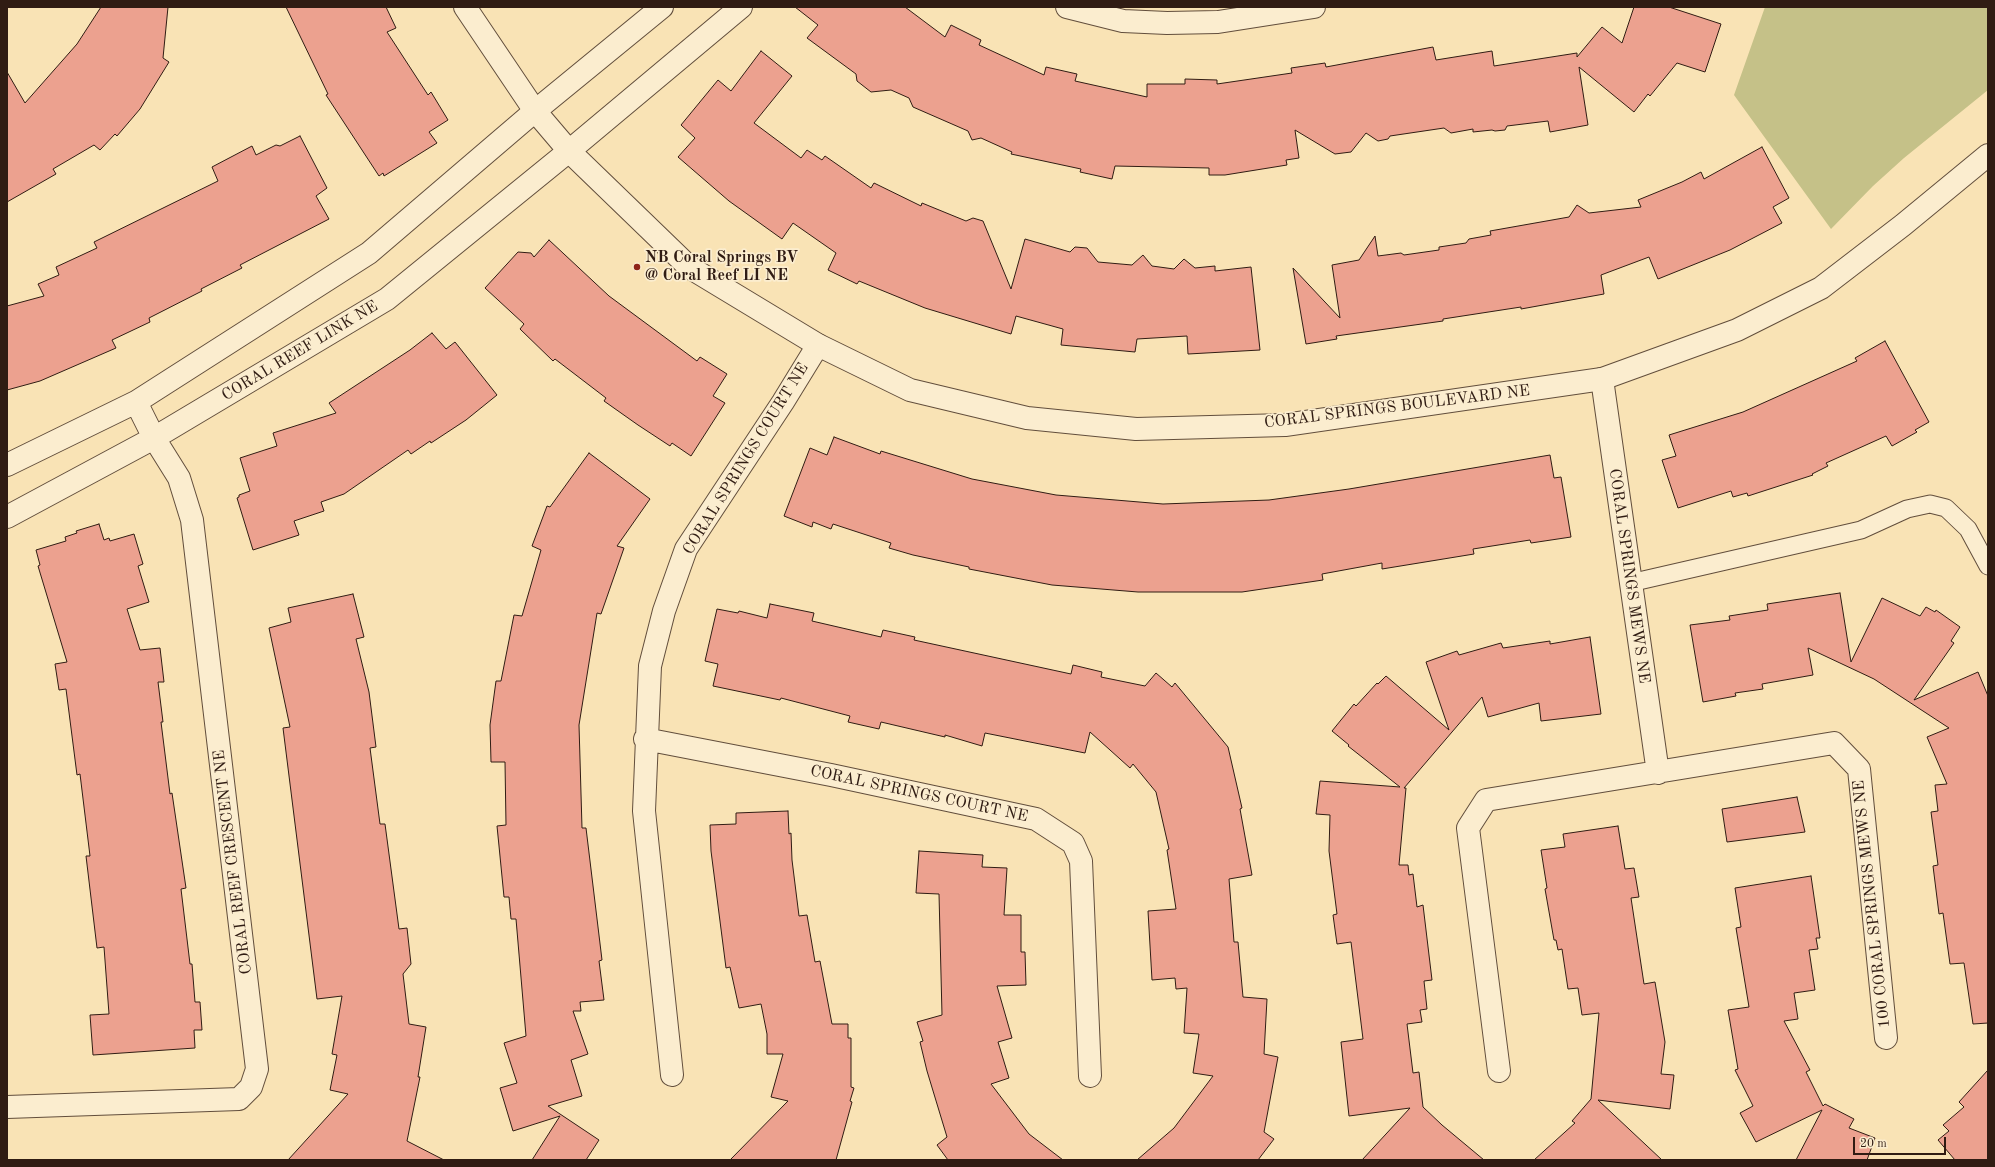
<!DOCTYPE html>
<style>
body{margin:0}
#map{position:relative;width:1995px;height:1167px;overflow:hidden;background:#f9e3b5;font-family:"Old Standard TT",serif}
canvas{display:block}
.frame{position:absolute;inset:0;border:8px solid #301c13;pointer-events:none}
.scale{position:absolute;left:1853px;top:1137px;width:93px;height:18px;box-sizing:border-box;border:2px solid #301c13;border-top:0;padding-left:5px;font-size:12px;line-height:14px;white-space:nowrap;color:#301c13;-webkit-text-stroke:3px #fbedcf;paint-order:stroke}
</style>
<div id="map">
<canvas width="1995" height="1167"></canvas>
<div class="frame"></div>
<div class="scale">20 m</div>
</div>
<script>
const context = document.querySelector('canvas').getContext('2d');
context.lineJoin = 'round';
function fillPath(path, color) { context.fillStyle = color; context.fill(path, 'evenodd'); }
const poly = rows => new Path2D(rows.map(r => 'M' + r).join(''));
function strokePath(path, color, width, dash) { context.strokeStyle = color; context.lineWidth = width; context.lineCap = dash ? 'butt' : 'round'; context.setLineDash(dash || []); context.stroke(path); }
function write(font, color, halo, rows, align = 'center') {
  context.font = font + ' "Old Standard TT",serif'; context.lineWidth = 3.5; context.setLineDash([]); context.textBaseline = 'middle'; context.strokeStyle = halo; context.fillStyle = color; for (const [text, x, y, turn = 0] of rows) {
    context.save(); context.translate(x, y); context.rotate((+turn || 0) * Math.PI / 180); context.textAlign = isNaN(turn) ? turn : align; if (halo) context.strokeText(text, 0, 0); context.fillText(text, 0, 0); context.restore();
  }
}
const green = poly([
 [1765,7,1988,7,1988,90,1904,158,1873,186,1831,229,1734,95]
]);
const building = poly([
 [101,7,168,7,163,58,169,62,140,109,117,136,115,134,100,150,94,145,53,169,56,174,7,202,7,72,25,103,77,44,101,7],
 [286,7,386,7,396,28,387,32,428,95,431,92,448,120,429,132,437,143,384,176,383,173,379,176,326,95,328,94,286,7],
 [795,7,905,7,945,37,951,25,981,40,979,45,1044,75,1046,67,1077,74,1075,81,1147,97,1147,84,1185,84,1185,79,1217,80,1217,84,1292,73,1291,68,1325,63,1326,67,1433,47,1436,60,1492,51,1494,66,1577,53,1577,57,1602,27,1622,43,1634,7,1669,7,1721,24,1705,72,1677,63,1650,96,1648,94,1634,112,1579,67,1588,125,1550,132,1548,121,1507,126,1505,130,1495,131,1492,130,1473,132,1473,129,1451,133,1444,128,1390,136,1388,139,1378,141,1366,133,1351,152,1335,154,1295,130,1299,158,1286,160,1287,165,1225,175,1209,175,1209,168,1115,166,1112,179,1080,172,1081,169,1011,154,1012,152,981,138,972,140,968,131,913,107,909,98,891,90,871,92,857,81,856,74,807,38,818,25,795,7],
 [761,51,792,76,754,123,801,158,807,150,822,160,825,156,871,188,874,183,921,206,922,203,966,221,973,218,983,221,1011,289,1025,239,1070,252,1075,247,1087,248,1098,262,1132,265,1143,255,1152,266,1174,269,1184,259,1195,268,1215,266,1215,271,1251,267,1260,350,1188,354,1187,336,1137,339,1135,352,1061,345,1063,329,1016,316,1011,334,925,308,859,281,857,284,828,270,836,253,793,223,782,239,729,201,678,157,695,138,681,125,718,80,731,91,761,51],
 [300,136,327,188,316,196,329,219,240,265,242,268,201,289,202,291,149,318,150,322,112,340,116,348,40,381,7,390,7,306,44,296,38,284,59,275,56,267,97,248,94,242,218,181,212,167,252,146,256,155,276,145,280,146,300,136],
 [1762,147,1789,198,1773,207,1782,223,1730,250,1658,279,1649,257,1601,275,1604,294,1521,309,1521,307,1443,319,1443,321,1336,336,1337,339,1306,344,1293,268,1340,318,1332,265,1359,260,1375,236,1378,256,1401,253,1404,255,1439,250,1439,247,1466,243,1469,239,1491,235,1490,231,1569,217,1577,205,1589,213,1641,207,1638,200,1682,182,1701,172,1704,179,1762,147],
 [549,240,609,296,697,361,700,357,727,374,713,396,725,403,691,456,672,443,670,446,638,425,604,401,606,398,555,359,553,361,520,329,524,324,485,288,518,252,531,253,534,257,549,240],
 [432,333,446,349,455,342,497,395,466,420,431,443,430,441,411,454,408,450,344,494,321,502,324,511,294,521,299,535,253,550,237,498,239,497,239,495,250,491,240,458,277,446,273,433,336,413,329,403,410,350,432,333],
 [1885,341,1929,422,1915,430,1917,432,1892,446,1886,436,1826,463,1828,466,1812,474,1813,475,1748,496,1747,493,1733,497,1731,491,1678,508,1662,460,1676,456,1669,435,1743,412,1857,361,1855,358,1885,341],
 [834,437,880,454,881,451,972,479,1056,495,1163,504,1269,500,1349,489,1550,455,1554,478,1561,477,1571,537,1531,543,1530,540,1473,549,1474,554,1382,569,1382,563,1322,574,1323,580,1242,592,1138,592,1052,585,969,569,969,567,913,555,889,548,891,543,833,524,831,529,813,522,812,527,784,516,810,448,827,455,834,437],
 [589,453,650,499,617,546,624,548,601,614,597,613,579,725,582,828,586,828,602,960,599,961,604,1000,580,1002,581,1011,573,1011,588,1054,571,1060,582,1096,548,1106,599,1140,586,1160,532,1160,560,1116,513,1131,500,1088,517,1083,504,1043,526,1036,516,919,511,919,509,897,504,897,499,846,497,826,506,825,505,762,491,762,490,725,496,681,501,681,514,615,522,616,541,550,532,546,547,506,550,507,589,453],
 [99,524,104,540,109,538,110,541,134,534,143,564,138,566,149,602,127,609,140,650,160,648,164,682,158,682,163,722,161,722,170,794,172,793,186,888,181,889,190,964,192,964,195,1002,200,1002,202,1030,194,1030,195,1048,93,1055,90,1015,109,1014,104,947,97,948,86,856,90,856,80,774,77,775,66,689,59,690,55,664,67,662,38,566,40,565,36,550,66,541,65,537,77,533,76,531,99,524],
 [1840,593,1851,662,1882,598,1920,616,1926,607,1935,612,1936,610,1960,627,1951,641,1954,643,1914,700,1978,672,1988,696,1988,1023,1973,1024,1964,963,1950,964,1943,913,1939,914,1933,866,1938,865,1931,812,1938,811,1935,785,1947,784,1927,737,1949,728,1874,679,1808,648,1813,675,1762,684,1763,689,1735,693,1736,696,1703,702,1690,625,1730,620,1729,616,1768,610,1767,604,1840,593],
 [353,594,364,637,356,639,369,692,376,747,370,748,380,824,385,824,399,929,407,928,411,964,403,974,409,1024,426,1027,418,1077,420,1077,407,1141,444,1160,288,1160,348,1094,330,1090,337,1055,332,1054,342,996,317,999,283,728,290,727,269,628,291,622,288,608,353,594],
 [770,604,814,613,812,621,881,637,883,630,915,637,914,640,1071,674,1073,665,1102,672,1101,677,1145,686,1156,673,1172,687,1175,683,1228,747,1242,808,1240,809,1252,875,1229,879,1234,942,1238,942,1243,997,1267,999,1264,1054,1278,1057,1264,1132,1274,1139,1258,1160,1137,1160,1174,1128,1213,1076,1193,1073,1199,1034,1184,1033,1187,988,1176,989,1175,978,1152,980,1148,911,1176,909,1167,850,1169,849,1156,792,1133,764,1130,768,1090,732,1085,753,985,733,982,746,945,735,945,737,881,722,879,729,848,722,850,716,781,698,780,700,713,686,718,664,705,661,717,609,738,613,739,611,767,618,770,604],
 [1590,637,1601,714,1541,721,1539,703,1488,717,1482,697,1404,788,1406,788,1399,865,1408,865,1409,875,1413,874,1417,907,1423,905,1432,980,1424,981,1427,1009,1420,1010,1422,1022,1407,1024,1413,1073,1419,1072,1423,1107,1442,1125,1484,1160,1362,1160,1410,1108,1349,1116,1341,1042,1363,1039,1351,942,1337,944,1333,915,1337,914,1329,851,1330,815,1316,814,1320,781,1400,787,1348,746,1349,745,1332,731,1354,704,1356,706,1377,683,1378,684,1386,676,1449,730,1426,662,1457,651,1459,655,1501,643,1503,648,1550,641,1550,644,1590,637],
 [1797,797,1805,832,1727,842,1722,809,1797,797],
 [788,811,789,834,791,833,792,860,799,916,807,915,815,962,820,961,832,1024,848,1024,848,1038,851,1038,851,1087,854,1088,850,1101,852,1102,836,1160,730,1160,788,1101,771,1097,783,1054,767,1054,767,1034,761,1004,739,1008,730,967,726,968,711,851,710,825,736,824,736,813,788,811],
 [1618,826,1625,869,1634,868,1639,897,1631,898,1644,984,1655,982,1665,1042,1661,1074,1674,1075,1670,1109,1598,1100,1662,1160,1534,1160,1575,1123,1572,1121,1591,1099,1599,1013,1582,1015,1578,988,1568,989,1562,949,1558,950,1556,940,1554,940,1545,889,1547,888,1541,850,1565,847,1563,834,1618,826],
 [919,851,983,855,982,867,1007,868,1004,915,1021,915,1021,952,1025,952,1026,985,997,986,1012,1038,998,1042,1009,1078,991,1084,1029,1134,1063,1160,948,1160,937,1145,947,1137,927,1071,920,1042,923,1041,917,1022,942,1015,939,894,916,893,919,851],
 [1811,876,1820,938,1816,938,1818,949,1809,950,1815,990,1794,993,1798,1019,1784,1021,1810,1070,1806,1072,1823,1106,1825,1104,1854,1119,1849,1128,1875,1138,1867,1160,1796,1160,1822,1110,1756,1142,1740,1113,1753,1106,1735,1070,1738,1069,1728,1010,1749,1007,1736,928,1741,927,1735,888,1811,876],
 [1988,1070,1988,1160,1955,1160,1938,1140,1949,1131,1943,1125,1964,1107,1959,1102,1988,1070]
]);
const service = poly([
 [1630,583,1861,530,1907,509,1930,504,1946,508,1968,529,1988,566]
]);
const minor = poly([
 [1067,7,1123,21,1167,23,1218,22,1314,7],
 [1602,379,1658,773],
 [7,465,136,402,369,253,535,111,662,7],
 [7,517,154,438,387,299,569,151,741,7],
 [645,739,831,775,1036,819,1073,843,1081,861,1090,1076],
 [1499,1071,1468,828,1486,800,1834,743,1859,769,1886,1038],
 [672,1075,644,811,650,666,664,611,686,549,783,402,818,345],
 [7,1107,239,1099,251,1087,257,1069,192,520,179,478,154,438,136,402]
]);
const tertiary = poly([
 [465,7,535,111,569,151,689,267,818,345,910,390,1027,418,1136,429,1285,425,1602,379,1737,330,1821,288,1903,225,1988,155]
]);
const markers = [
 [637,267,4,"#8f2418"]
];
const poiNames = [
 ["NB Coral Springs BV",645,258],
 ["@ Coral Reef LI NE",645,276]
];
const streetNames = [
 ["CORAL REEF LINK NE",300,351,-31],
 ["CORAL SPRINGS BOULEVARD NE",1397,407,-7],
 ["CORAL SPRINGS COURT NE",746,459,-58],
 ["CORAL SPRINGS MEWS NE",1629,576,82],
 ["CORAL SPRINGS COURT NE",919,794,12],
 ["CORAL REEF CRESCENT NE",233,862,-97],
 ["100 CORAL SPRINGS MEWS NE",1872,904,-96]
];
fillPath(green, '#c5c188');
fillPath(building, '#eca18f');
strokePath(building, '#301c13', 1);
strokePath(service, '#624e3c', 19);
strokePath(minor, '#624e3c', 24);
strokePath(tertiary, '#624e3c', 24);
strokePath(service, '#fbedcf', 17);
strokePath(minor, '#fbedcf', 22);
strokePath(tertiary, '#fbedcf', 22);
for (const [x, y, r, color] of markers) { const dot = new Path2D(); dot.arc(x, y, r, 0, 2 * Math.PI); context.fillStyle = color; context.fill(dot); strokePath(dot, '#fbedcf', 1.5); }
write('bold 16px', '#301c13', '#fbedcf', poiNames, 'left');
write('16px', '#301c13', '#fbedcf', streetNames);
</script>
